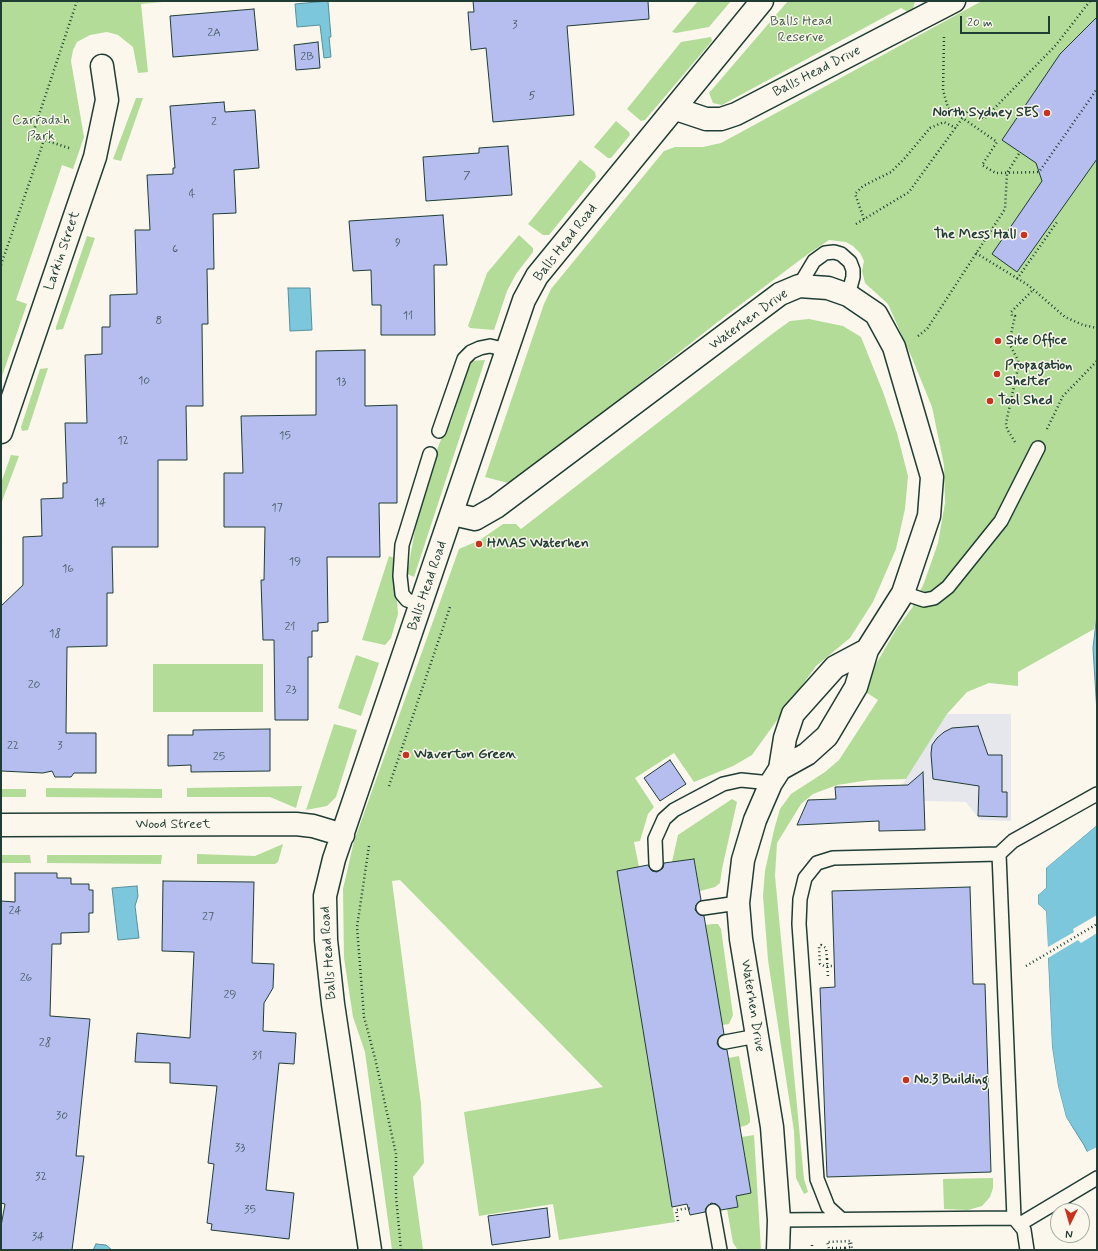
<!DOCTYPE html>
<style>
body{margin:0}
#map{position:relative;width:1098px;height:1251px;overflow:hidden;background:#fbf7ec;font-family:Mynerve,sans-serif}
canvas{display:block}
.frame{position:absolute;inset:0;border:2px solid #1f3d34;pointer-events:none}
.north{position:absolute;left:1050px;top:1203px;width:40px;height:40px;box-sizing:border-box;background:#fbf7ec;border:1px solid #a3ada2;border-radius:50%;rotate:185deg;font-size:11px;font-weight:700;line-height:16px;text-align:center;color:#1f3d34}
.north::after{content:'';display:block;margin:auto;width:14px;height:18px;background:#c8321e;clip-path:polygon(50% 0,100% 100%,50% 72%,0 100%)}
.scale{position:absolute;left:960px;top:16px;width:90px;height:18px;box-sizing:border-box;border:2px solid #1f3d34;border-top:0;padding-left:5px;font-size:12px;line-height:14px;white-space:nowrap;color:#1f3d34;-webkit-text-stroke:3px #fbf7ec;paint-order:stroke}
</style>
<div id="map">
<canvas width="1098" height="1251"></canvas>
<div class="frame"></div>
<div class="north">N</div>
<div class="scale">20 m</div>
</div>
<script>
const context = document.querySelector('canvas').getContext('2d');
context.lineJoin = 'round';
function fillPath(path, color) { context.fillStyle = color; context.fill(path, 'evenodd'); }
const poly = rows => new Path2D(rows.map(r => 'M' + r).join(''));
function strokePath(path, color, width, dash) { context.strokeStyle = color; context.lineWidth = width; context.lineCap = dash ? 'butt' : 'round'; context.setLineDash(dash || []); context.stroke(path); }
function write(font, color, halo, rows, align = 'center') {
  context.font = font + ' Mynerve,sans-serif'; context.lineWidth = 3; context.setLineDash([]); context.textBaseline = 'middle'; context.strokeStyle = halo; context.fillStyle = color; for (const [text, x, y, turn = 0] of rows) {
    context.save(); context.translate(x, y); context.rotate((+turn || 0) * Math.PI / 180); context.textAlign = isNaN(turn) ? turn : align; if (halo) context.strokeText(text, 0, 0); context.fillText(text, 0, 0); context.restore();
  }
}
const built = poly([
 [947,714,1011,714,1011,821,980,820,966,802,893,800]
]);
const green = poly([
 [1,1,173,1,141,4,148,72,138,73,133,47,118,35,107,32,90,35,77,42,73,50,71,61,84,137,73,169,62,165,53,192,16,300,27,304,1,379],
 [698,1,731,1,709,27,676,33,672,32],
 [788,1,915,1,913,9,908,12,901,8,722,105,713,103,709,93],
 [982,1,1097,1,1097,614,1094,629,1018,672,1018,686,989,683,967,692,947,714,906,779,870,780,837,785,813,794,801,804,777,843,775,876,804,1179,808,1192,804,1194,796,1178,794,1131,768,960,763,896,765,871,774,830,780,809,791,794,825,772,839,760,878,700,864,691,870,674,897,628,912,608,924,583,938,543,945,503,944,465,932,407,912,358,888,304,865,283,862,271,864,261,860,253,853,246,846,242,829,240,808,254,724,317,512,484,485,477,544,304,551,289,664,151,675,147,703,147,721,143],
 [711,37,712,41,645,120,641,121,627,109,681,42],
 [136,98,143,98,121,161,113,159],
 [616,121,629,132,630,135,611,158,608,158,594,147],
 [580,160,595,172,596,177,549,235,543,235,528,224],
 [519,235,533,248,533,252,516,274,507,291,494,330,470,328,468,326,487,273],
 [87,236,95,238,63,329,56,330,56,327],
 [809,319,843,326,861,337,883,392,897,433,908,476,905,509,896,549,873,602,850,638,816,666,752,755,733,766,694,782,674,753,635,778,654,807,648,814,640,841,634,842,639,867,617,871,675,1222,559,1240,553,1204,479,1216,464,1112,603,1087,400,880,392,881,421,1104,424,1163,413,1177,423,1250,392,1250,365,1052,353,1017,344,958,343,889,354,841,459,549,480,540,503,524,516,524,521,529,772,334,790,321],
 [485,360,414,577,407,574,423,486,442,437,451,422,470,361],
 [48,368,28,430,22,431,21,427,40,369],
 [11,455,19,456,1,504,1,483],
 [389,556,394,558,398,614,391,638,385,645,362,640],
 [356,655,379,663,361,716,338,708],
 [153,664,263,664,263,712,153,712],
 [334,724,357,730,336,797,327,806,306,810],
 [302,786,296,808,270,797,187,797,187,788],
 [46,788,162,789,162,798,46,797],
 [1,789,26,789,26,797,1,797],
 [732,799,737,802,722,869,720,883,715,887,700,891,694,859,672,862,678,835],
 [283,844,278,862,275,864,197,864,197,854,255,856],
 [1,855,30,855,31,863,1,863],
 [47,855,162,855,161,864,47,863],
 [713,924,718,924,721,929,733,1015,729,1024,722,1025,705,925],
 [739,1056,750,1117,750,1122,747,1125,740,1127,728,1058],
 [754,1135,761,1250,738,1250,733,1243,727,1209,738,1207,736,1196,750,1193,741,1137],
 [993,1178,993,1188,990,1197,982,1206,968,1210,944,1209,943,1179]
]);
const water = poly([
 [328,1,331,37,329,37,331,57,324,58,320,25,297,27,295,4,328,1],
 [288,288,310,288,312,330,290,331,288,288],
 [1097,614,1097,713,1093,648,1097,614],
 [1097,825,1097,1173,1084,1145,1066,1117,1058,1086,1052,1047,1046,911,1038,904,1038,895,1046,888,1046,868,1097,825],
 [137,886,138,896,135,906,139,938,118,940,112,888,137,886],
 [96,1244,106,1245,112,1250,93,1250,96,1244]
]);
const pier = poly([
 [1097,823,1097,825,1046,868,1046,888,1038,895,1038,904,1046,911,1048,947,1074,932,1073,929,1097,915,1097,933,1081,943,1078,940,1048,958,1052,1047,1058,1086,1066,1117,1087,1152,1097,1147,1097,1175,1082,1146,1064,1118,1056,1086,1050,1048,1044,912,1037,905,1036,895,1044,887,1045,867]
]);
const building = poly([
 [473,1,648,1,649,19,567,26,574,115,493,122,486,48,471,50,468,12,474,12,473,1],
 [254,9,258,50,173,57,170,16,254,9],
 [1097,17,1097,159,1017,272,992,254,1042,181,1036,163,1002,140,1060,54,1097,17],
 [318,42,320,68,296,70,294,45,318,42],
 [224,102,225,112,255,110,259,168,234,170,236,213,213,214,214,269,207,269,208,324,202,324,203,406,186,406,187,460,158,460,158,547,112,547,113,593,107,593,107,646,67,647,66,733,96,733,96,773,74,773,71,777,55,777,52,771,43,773,1,771,1,606,23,585,23,537,42,536,41,499,63,498,63,483,67,483,65,423,87,423,85,355,102,354,102,327,110,327,110,295,137,294,135,230,150,230,147,175,173,174,173,168,175,168,170,106,224,102],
 [508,146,512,195,426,201,423,157,479,153,479,148,508,146],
 [443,215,447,265,434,265,435,335,381,335,381,305,372,305,371,270,353,271,349,221,443,215],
 [365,350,365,406,397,405,397,503,379,503,380,557,327,557,328,622,318,623,318,631,312,631,312,657,308,657,308,720,275,720,274,640,263,640,261,580,264,580,265,527,224,527,224,473,243,473,241,416,316,415,316,351,365,350],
 [978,726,988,755,1002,755,1002,792,1007,792,1007,817,978,816,979,786,933,779,931,754,932,745,937,738,944,732,952,728,978,726],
 [270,729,270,771,191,772,191,765,168,766,168,735,193,735,193,730,270,729],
 [670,760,686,784,660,801,644,778,670,760],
 [923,772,925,830,879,831,879,821,797,825,808,800,836,799,835,787,908,785,923,772],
 [694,859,701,900,696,905,695,910,700,915,704,916,724,1034,720,1036,717,1043,719,1047,727,1050,751,1193,736,1196,738,1207,721,1210,716,1204,711,1203,706,1208,705,1212,690,1215,687,1204,672,1207,617,871,648,865,652,871,657,872,663,868,664,863,694,859],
 [15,873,57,873,57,878,71,878,71,884,89,884,89,890,93,890,93,913,89,913,89,932,61,933,61,944,52,944,50,1016,90,1019,76,1156,84,1156,72,1250,1,1250,1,1226,5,1204,1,1203,1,901,15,902,15,873],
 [163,881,254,882,252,963,274,964,273,988,264,1003,263,1031,296,1033,294,1064,279,1063,266,1190,294,1193,289,1239,211,1230,212,1224,207,1223,214,1164,208,1163,217,1086,170,1083,170,1063,135,1062,137,1033,190,1038,194,952,162,951,163,881],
 [970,887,973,984,985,984,991,1172,827,1177,820,988,835,987,832,891,970,887],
 [547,1208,550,1237,492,1245,488,1216,547,1208]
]);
const path = poly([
 [944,37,943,90,948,108,997,142,982,165,996,173,1039,172,1097,89],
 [69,148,32,136,77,1],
 [864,219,855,194,863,186,891,172,905,158,930,128,944,122,956,128],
 [856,224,909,192,969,109,984,119,1056,45,1090,1],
 [976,253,1028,285,1065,317,1083,325,1097,328],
 [1,265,44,140],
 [1017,279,1057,222],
 [918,336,927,329,1005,209,1007,173,1020,152],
 [1047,429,1063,396,1097,361],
 [1015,442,1007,429,1006,423,1018,368,1018,360,1009,343,1015,316,1012,316,1011,312,1033,290],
 [389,786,450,607],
 [369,846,357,927,364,1017,375,1058,396,1154,396,1196,401,1250],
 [827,959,828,978],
 [1026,966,1097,924],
 [678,1221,676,1210,691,1208],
 [845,1248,850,1247,849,1243],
 [812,1250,812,1243]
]);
const lane = poly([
 [799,286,814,261,825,253,834,252,841,254,850,262,853,270,853,277,848,295],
 [439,431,464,359,471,352,480,348,490,346,507,350],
 [903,593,924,600,934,598,948,587,1001,521,1038,448],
 [422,605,407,600,402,594,400,576,402,545,430,454],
 [999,854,1013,841,1097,794],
 [656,864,655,839,664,819,674,810,723,784,741,780,771,783],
 [703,908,738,903],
 [725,1042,757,1036],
 [713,1211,720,1250],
 [840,1218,828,1207,817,1179,799,924,800,899,805,878,817,863,833,858,999,854,1014,1218],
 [779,1220,1014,1218,1024,1230,1027,1250],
 [1020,1224,1097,1178]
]);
const street = poly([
 [676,109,706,119,721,119,736,114,954,1],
 [1,432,95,157,107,100,102,66],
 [453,514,475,519,496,507,780,294,799,286,828,288,848,295,876,314,894,347,932,477,929,516,903,593,867,650,856,687,827,736,807,754,780,769],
 [1,825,296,824,313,826,343,835],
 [370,1250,333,1004,326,940,325,896,334,859,524,300,537,276,762,1],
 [778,1250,779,1220,772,1127,741,939,738,903,743,860,755,820,771,783,780,769,785,738,793,714,835,667,867,650]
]);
const pathBridge = poly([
 [827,959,826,948,821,945,819,947,820,964,824,966,834,966],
 [845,1248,829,1248,827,1242,851,1241,852,1250]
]);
const markers = [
 [1047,113,4,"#c8321e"],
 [1024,235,4,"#c8321e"],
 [998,341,4,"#c8321e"],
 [997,374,4,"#c8321e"],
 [990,401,4,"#c8321e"],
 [479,544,4,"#c8321e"],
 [406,755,4,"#c8321e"],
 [906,1080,4,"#c8321e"]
];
const numberNames = [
 ["3",515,25],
 ["2A",214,33],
 ["2B",307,57],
 ["5",532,96],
 ["2",214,122],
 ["7",467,176],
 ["4",192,194],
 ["9",398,243],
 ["6",175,249],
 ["11",408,316],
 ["8",159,321],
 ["10",144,381],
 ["13",341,382],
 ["15",285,436],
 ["12",123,441],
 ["14",100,503],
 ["17",277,508],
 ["19",295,562],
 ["16",68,569],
 ["21",290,627],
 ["18",55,634],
 ["20",34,685],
 ["23",291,690],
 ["22",13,746],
 ["3",60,746],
 ["25",219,757],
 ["24",15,911],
 ["27",208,917],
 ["26",26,978],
 ["29",230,995],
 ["28",45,1043],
 ["31",257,1056],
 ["30",62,1116],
 ["33",240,1148],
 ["32",41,1177],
 ["35",250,1210],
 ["34",38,1237]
];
const parkNames = [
 ["Balls Head",801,22],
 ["Reserve",801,38],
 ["Carradah",41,121],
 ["Park",41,137]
];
const streetNames = [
 ["Balls Head Drive",817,72,-27],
 ["Balls Head Road",566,243,-52],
 ["Larkin Street",63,251,-71],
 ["Waterhen Drive",749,320,-36],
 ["Balls Head Road",428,586,-71],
 ["Wood Street",173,825],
 ["Balls Head Road",329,953,-94],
 ["Waterhen Drive",752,1006,81]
];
const poiNames = [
 ["North Sydney SES",1039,113,"right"],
 ["The Mess Hall",1016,235,"right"],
 ["Site Office",1006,341],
 ["Propagation",1005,366],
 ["Shelter",1005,382],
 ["Tool Shed",998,401],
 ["HMAS Waterhen",487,544],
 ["Waverton Green",414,755],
 ["No.3 Building",914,1080]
];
fillPath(built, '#e6e6ed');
fillPath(green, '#b2dc98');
fillPath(water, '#7cc7dc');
strokePath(water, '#579099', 1);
fillPath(pier, '#fbf7ec');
fillPath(building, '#b6beef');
strokePath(building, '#1f3d34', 1);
strokePath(lane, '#1f3d34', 16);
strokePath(street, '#1f3d34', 25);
strokePath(path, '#1f3d34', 2.5, [1, 3]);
strokePath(lane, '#fbf7ec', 13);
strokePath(street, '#fbf7ec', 22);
strokePath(pathBridge, '#1f3d34', 2.5, [1, 3]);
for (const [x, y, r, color] of markers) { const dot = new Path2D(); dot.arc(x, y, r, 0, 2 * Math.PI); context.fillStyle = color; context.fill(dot); strokePath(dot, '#fbf7ec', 1.5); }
write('12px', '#455d63', null, numberNames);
write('14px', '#3c5d48', '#fbf7ec', parkNames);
write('14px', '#1f3d34', '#fbf7ec', streetNames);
write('bold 14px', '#1f3d34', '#fbf7ec', poiNames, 'left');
</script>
